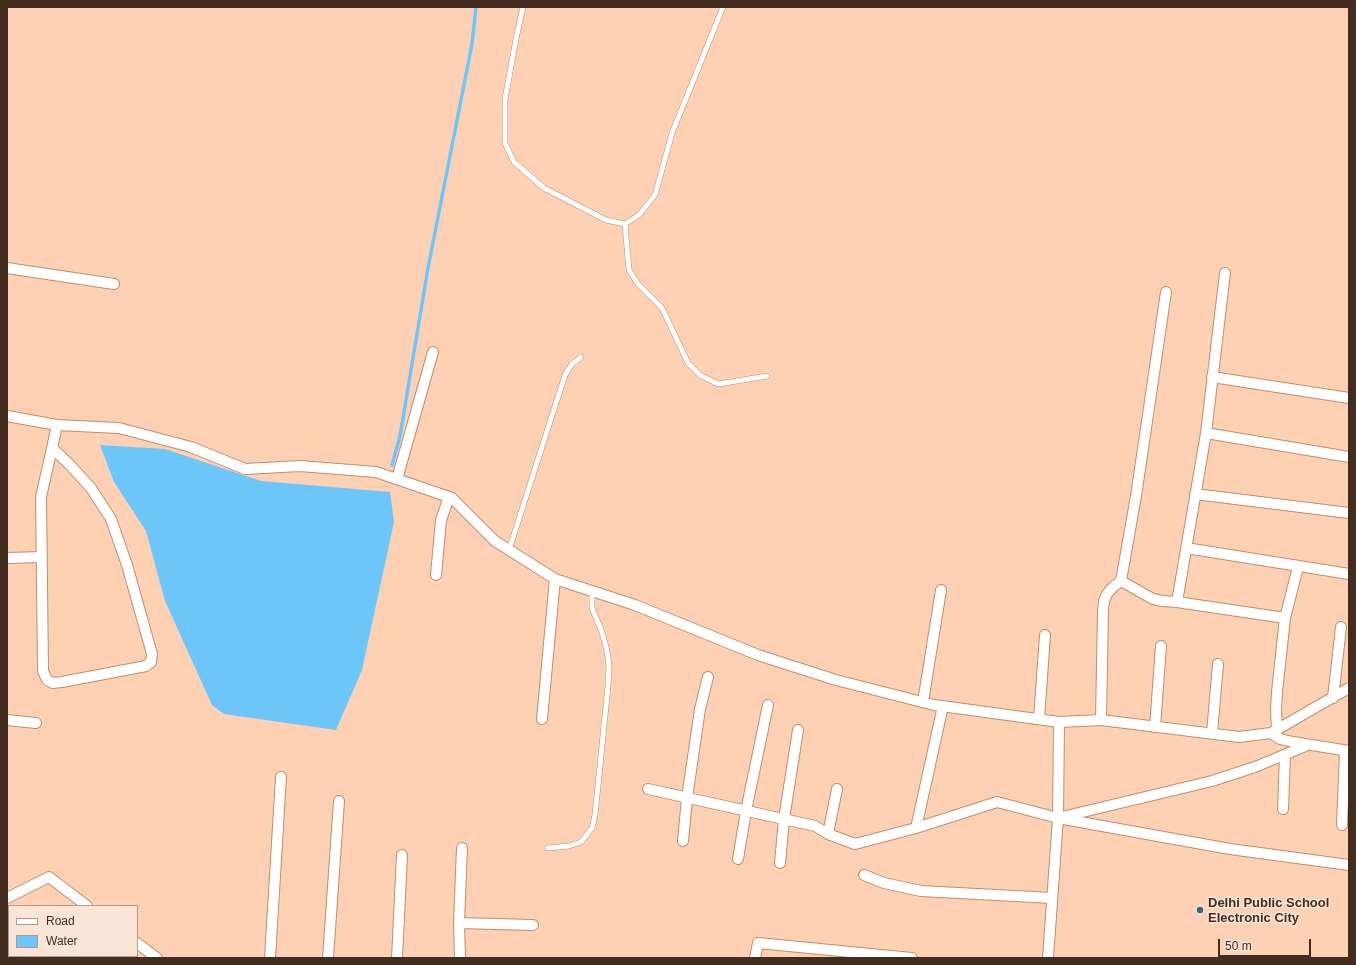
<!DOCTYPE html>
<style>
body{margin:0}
#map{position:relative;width:1356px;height:965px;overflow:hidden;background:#fed1b4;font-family:Arial,sans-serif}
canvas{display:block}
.frame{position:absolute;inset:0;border:8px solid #422d1e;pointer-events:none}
.legend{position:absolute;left:8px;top:905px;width:130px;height:52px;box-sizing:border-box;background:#fae4d5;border:1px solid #b09b8c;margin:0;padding:5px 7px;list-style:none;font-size:12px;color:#422d1e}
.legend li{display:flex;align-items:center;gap:8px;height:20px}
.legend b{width:20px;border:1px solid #b09b8c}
.scale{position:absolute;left:1218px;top:939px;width:93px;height:18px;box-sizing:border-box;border:2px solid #422d1e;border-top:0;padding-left:5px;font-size:12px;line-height:14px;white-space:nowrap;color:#422d1e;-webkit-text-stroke:3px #fae4d5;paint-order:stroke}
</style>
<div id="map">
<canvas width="1356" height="965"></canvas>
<div class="frame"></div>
<ul class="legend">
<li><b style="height:5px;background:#fff"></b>Road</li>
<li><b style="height:11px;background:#6cc6fa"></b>Water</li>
</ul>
<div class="scale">50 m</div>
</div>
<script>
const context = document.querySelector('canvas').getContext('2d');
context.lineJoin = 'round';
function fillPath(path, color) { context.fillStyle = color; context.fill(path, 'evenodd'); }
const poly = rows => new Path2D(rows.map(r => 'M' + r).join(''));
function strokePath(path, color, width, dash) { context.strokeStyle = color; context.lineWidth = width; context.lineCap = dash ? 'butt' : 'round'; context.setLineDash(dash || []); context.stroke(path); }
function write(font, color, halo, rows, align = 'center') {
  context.font = font + ' Arial,sans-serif'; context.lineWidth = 3; context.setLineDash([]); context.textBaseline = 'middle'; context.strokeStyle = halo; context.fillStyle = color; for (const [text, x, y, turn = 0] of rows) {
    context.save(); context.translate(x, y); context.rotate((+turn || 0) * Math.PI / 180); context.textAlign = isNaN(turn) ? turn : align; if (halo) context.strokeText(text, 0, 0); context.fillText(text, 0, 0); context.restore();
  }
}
const water = poly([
 [100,445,165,449,261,481,390,492,394,522,362,670,336,730,224,714,212,705,165,601,146,531,114,482]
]);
const stream = poly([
 [392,465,400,436,428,268,472,44,476,7]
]);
const service = poly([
 [523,7,517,34,505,99,505,143,514,162,544,188,606,220,625,224,639,215,655,195,672,133,723,7],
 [625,224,629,270,638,284,662,308,688,363,700,375,718,384,767,376],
 [509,550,565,375,572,364,581,357],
 [548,848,569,846,581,842,592,828,595,815,608,686,609,666,607,651,602,632,592,608,592,591]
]);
const minor = poly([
 [7,268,114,284],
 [1212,377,1349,398],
 [7,416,57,425,119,428,191,447,245,469,300,466,376,472,452,498,495,541,555,579,635,605,758,655,836,680,934,705,1059,722,1101,720,1239,737,1271,733,1349,688],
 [1206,433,1349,457],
 [52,448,68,463,91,488,111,519,127,565,152,654,151,662,146,666,62,682,53,683,47,680,43,671,41,497,52,448,57,425],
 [397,479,433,352],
 [1195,494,1349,513],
 [1186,548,1349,574],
 [7,558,42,557],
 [436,575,441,520,449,497],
 [1121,581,1153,599,1163,601,1177,602,1285,618],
 [1177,602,1206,433,1225,273],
 [1333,698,1341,627],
 [923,702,941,590],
 [542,719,555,579],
 [1039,719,1045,635],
 [7,720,36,723],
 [1101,720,1103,610,1104,601,1107,594,1113,587,1121,581,1136,496,1166,292],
 [1155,727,1161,646],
 [1277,730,1276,710,1277,692,1285,618,1298,567],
 [1212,733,1218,664],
 [1271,733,1280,739,1293,742,1349,751],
 [648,789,815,826,828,834,855,844,916,828,943,706],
 [1283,809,1285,755],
 [1062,817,1212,781,1255,767,1308,745],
 [1342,825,1345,751],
 [916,828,997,802,1058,818,1230,849,1349,865],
 [828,834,837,789],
 [683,841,687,798,700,709,708,677],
 [738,859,746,811,768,705],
 [780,863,784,819,798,730],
 [864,875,884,883,921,891,1052,898],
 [7,898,49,877,87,906],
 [459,923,533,925],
 [137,943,157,958],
 [37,956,38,958],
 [113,956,114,958],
 [270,958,281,777],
 [328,958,339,801],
 [397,958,402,855],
 [460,958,459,923,462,848],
 [755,958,758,943,912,958],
 [1048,958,1058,818,1059,722]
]);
const markers = [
 [1200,910,4,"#356885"]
];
const poiNames = [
 ["Delhi Public School",1208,903],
 ["Electronic City",1208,918]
];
fillPath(water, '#6cc6fa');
strokePath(stream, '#6cc6fa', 3.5);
strokePath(service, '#c08d69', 6);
strokePath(minor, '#c08d69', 12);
strokePath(service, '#fff', 5);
strokePath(minor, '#fff', 10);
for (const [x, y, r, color] of markers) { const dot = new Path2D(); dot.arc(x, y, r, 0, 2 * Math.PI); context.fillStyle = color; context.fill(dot); strokePath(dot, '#fae4d5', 1.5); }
write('bold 13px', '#422d1e', '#fae4d5', poiNames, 'left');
</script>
